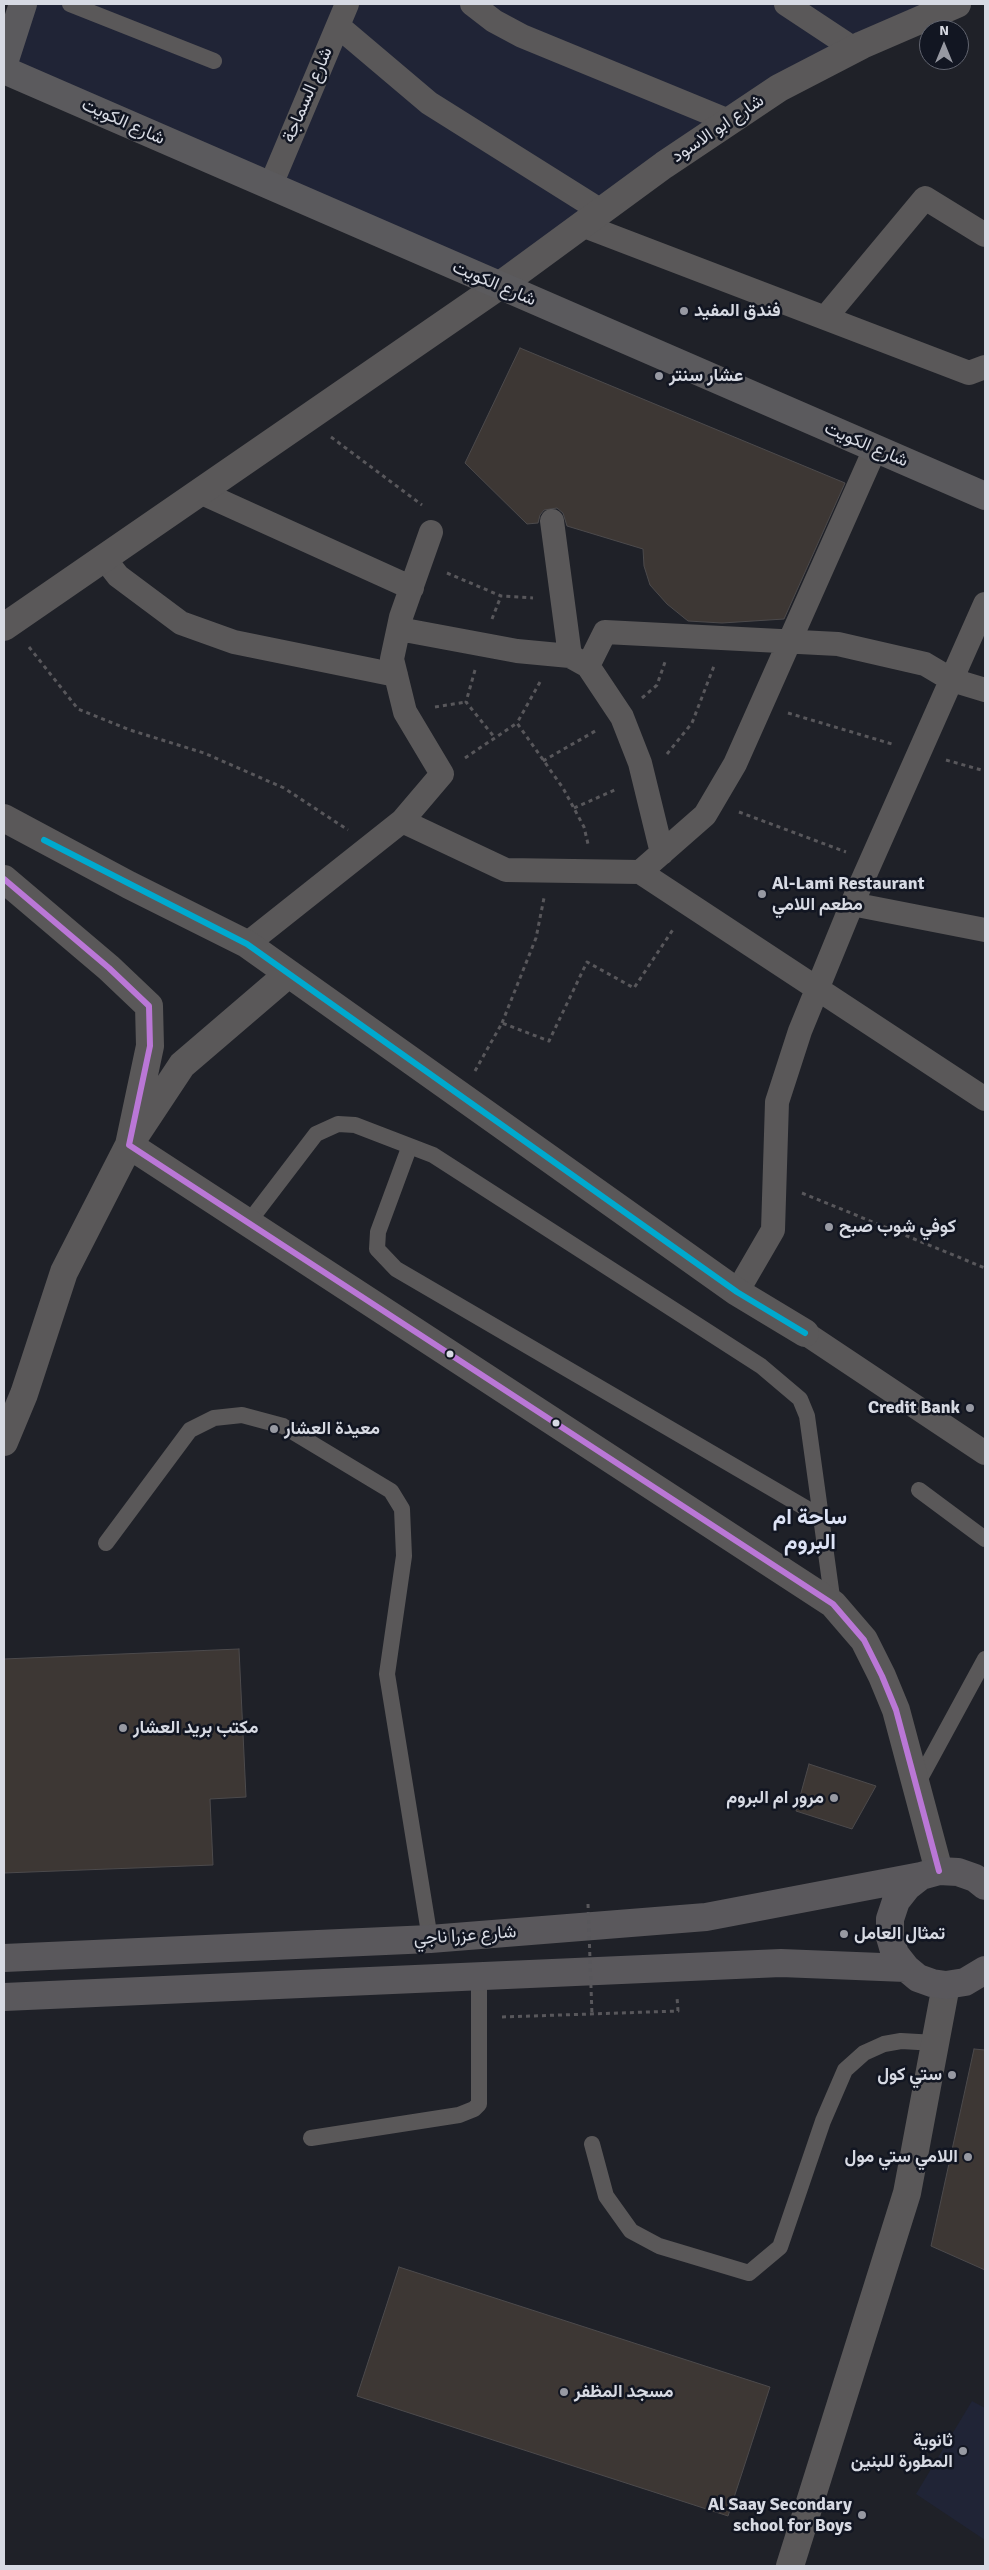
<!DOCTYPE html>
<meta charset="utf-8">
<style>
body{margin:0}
#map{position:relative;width:989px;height:2570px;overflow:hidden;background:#1f2128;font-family:Signika,sans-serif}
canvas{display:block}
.frame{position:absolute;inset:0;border:5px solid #d7dae3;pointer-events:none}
.north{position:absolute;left:919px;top:20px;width:50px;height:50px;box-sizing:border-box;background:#121622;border:1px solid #61646f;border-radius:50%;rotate:0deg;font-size:14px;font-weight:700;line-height:20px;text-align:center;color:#d7dae3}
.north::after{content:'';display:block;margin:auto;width:18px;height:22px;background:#9799a2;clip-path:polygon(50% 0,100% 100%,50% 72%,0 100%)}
</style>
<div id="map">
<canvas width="989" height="2570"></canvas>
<div class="frame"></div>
<div class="north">N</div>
</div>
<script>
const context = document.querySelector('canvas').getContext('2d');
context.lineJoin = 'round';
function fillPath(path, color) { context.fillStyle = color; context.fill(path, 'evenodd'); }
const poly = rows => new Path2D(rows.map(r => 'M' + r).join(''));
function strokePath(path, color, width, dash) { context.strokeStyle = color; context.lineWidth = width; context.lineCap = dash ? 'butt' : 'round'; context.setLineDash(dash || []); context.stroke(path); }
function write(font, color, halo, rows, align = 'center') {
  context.font = font + ' Signika,Vazirmatn,sans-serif'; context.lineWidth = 5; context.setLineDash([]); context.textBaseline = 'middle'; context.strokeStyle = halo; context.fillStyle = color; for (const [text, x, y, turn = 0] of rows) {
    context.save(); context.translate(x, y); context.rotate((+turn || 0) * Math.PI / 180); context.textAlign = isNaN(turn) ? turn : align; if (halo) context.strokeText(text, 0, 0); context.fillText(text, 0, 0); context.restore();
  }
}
const built = poly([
 [23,4,961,4,729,121,499,286,4,63],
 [972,2401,985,2408,985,2540,916,2494]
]);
const building = poly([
 [520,348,845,483,784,619,722,623,688,621,667,604,650,585,644,566,643,549,567,526,563,513,557,508,544,510,540,515,538,523,527,524,465,463,520,348],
 [239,1649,246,1797,210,1799,213,1865,4,1873,4,1659,239,1649],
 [809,1764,876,1786,852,1829,796,1811,809,1764],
 [974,2049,985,2050,985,2270,931,2246,974,2049],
 [399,2267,770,2387,728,2516,357,2396,399,2267]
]);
const path = poly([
 [331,437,422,505],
 [447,573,501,596,533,598],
 [492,619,501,596],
 [29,647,78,709,130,730,204,753,284,788,348,830],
 [475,670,466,702,495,738],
 [540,682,517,723,563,788,584,827,588,844],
 [642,698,657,685,665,662],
 [435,707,466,702],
 [788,713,892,744],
 [667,754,692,723,714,666],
 [465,758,517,723],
 [946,760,985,771],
 [543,761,597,730],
 [574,808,617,789],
 [739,812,846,852],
 [502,1023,536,938,544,898],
 [475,1071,502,1023,549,1041,587,962,634,988,674,928],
 [802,1193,985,1268],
 [502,2017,678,2011,677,1997]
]);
const service = poly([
 [70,4,214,61],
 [409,1148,378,1232,377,1249,396,1269,821,1517],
 [248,1223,316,1134,338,1124,355,1125,433,1155,761,1366,800,1399,807,1416,833,1604],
 [919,1490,985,1539],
 [106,1543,190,1430,214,1418,242,1415,283,1426,391,1491,402,1509,404,1556,387,1674,430,1939],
 [916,1786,985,1659],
 [311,2138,459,2115,474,2109,479,2104,479,1976],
 [592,2144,606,2196,631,2231,659,2246,749,2273,780,2247,823,2121,845,2070,864,2053,884,2044,901,2041,936,2043]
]);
const pedestrian = poly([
 [472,4,494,21,522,36,729,121],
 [786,4,854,49],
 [338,26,429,103,601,211],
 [270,187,347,4],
 [582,225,969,373,985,367],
 [825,318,925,198,985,235],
 [200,492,412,588],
 [552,521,570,656],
 [104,558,118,576,181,623,234,642,396,675],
 [399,629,517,651,570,656,588,666,622,717,640,763,662,853],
 [588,666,605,632,838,644,925,664,952,680,985,690],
 [402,821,506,870,640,872,985,1099],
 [640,872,705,815,735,764,875,449],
 [852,904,985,930],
 [247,944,402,821,442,774,405,712,392,659,401,617,431,532],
 [737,1292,773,1230,777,1102,800,1031,852,904,985,604],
 [805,1333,985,1453]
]);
const minor = poly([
 [4,627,499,286,664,165,779,88,862,45,957,4],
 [4,818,129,885,247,944,737,1292,805,1333],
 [4,879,109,968,149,1006,150,1046,129,1145,833,1604,864,1640,882,1676,896,1710,939,1871],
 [4,1442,24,1394,64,1272,129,1145,182,1065,287,975]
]);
const tertiary = poly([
 [790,2566,907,2193,946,1985]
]);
const secondary = poly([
 [4,63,23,4],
 [4,70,985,496]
]);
const primary = poly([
 [985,1886,975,1878,958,1872,939,1871,921,1876,907,1887,896,1901,890,1919,890,1937,895,1954,906,1968,918,1978,932,1983,946,1985,965,1982,985,1970],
 [4,1958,430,1939,706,1917,921,1876],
 [4,1997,781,1963,906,1968]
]);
const pathBridge = poly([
 [588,1904,592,2015]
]);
const bus1 = poly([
 [4,879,109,968,149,1006,150,1046,129,1145,833,1604,864,1640,882,1676,896,1710,939,1871]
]);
const bus2 = poly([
 [44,840,247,944,737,1292,805,1333]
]);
const markers = [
 [684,311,5,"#9799a2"],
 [659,376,5,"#9799a2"],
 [762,894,5,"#9799a2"],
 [829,1227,5,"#9799a2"],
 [450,1354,4.5,"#d7dae3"],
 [970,1408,5,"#9799a2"],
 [556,1423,4.5,"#d7dae3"],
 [274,1429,5,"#9799a2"],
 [123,1728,5,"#9799a2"],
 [834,1798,5,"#9799a2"],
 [844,1934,5,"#9799a2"],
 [952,2075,5,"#9799a2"],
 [968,2157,5,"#9799a2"],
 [564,2392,5,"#9799a2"],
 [963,2451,5,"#9799a2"],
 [862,2515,5,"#9799a2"]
];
const streetNames = [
 ["شارع السماجة",308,95,-67],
 ["شارع الكويت",123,122,24],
 ["شارع ابو الاسود",718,129,-34],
 ["شارع الكويت",494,284,23],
 ["شارع الكويت",866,445,23],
 ["شارع عزرا ناجي",465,1936,-4]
];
const poiNames = [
 ["فندق المفيد",694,311],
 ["عشار سنتر",669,376],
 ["Al-Lami Restaurant",772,884],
 ["مطعم اللامي",772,905],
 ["كوفي شوب صبح",839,1227],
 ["Credit Bank",960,1408,"right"],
 ["معيدة العشار",284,1429],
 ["مكتب بريد العشار",133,1728],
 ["مرور ام البروم",824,1798,"right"],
 ["تمثال العامل",854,1934],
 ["ستي كول",942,2075,"right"],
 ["اللامي ستي مول",958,2157,"right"],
 ["مسجد المظفر",574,2392],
 ["ثانوية",953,2441,"right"],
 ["المطورة للبنين",953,2462,"right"],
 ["Al Saay Secondary",852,2505,"right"],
 ["school for Boys",852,2526,"right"]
];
const districtNames = [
 ["ساحة ام",810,1518],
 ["البروم",810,1543]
];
fillPath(built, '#202436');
fillPath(building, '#3d3734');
strokePath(building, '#4c4a4c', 1);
strokePath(path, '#58575b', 3, [4, 4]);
strokePath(service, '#5a5859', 16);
strokePath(pedestrian, '#5a5859', 24);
strokePath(minor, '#5a5859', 28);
strokePath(tertiary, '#5a5859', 28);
strokePath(secondary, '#5b5a5d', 28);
strokePath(primary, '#5a585c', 28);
strokePath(pathBridge, '#58575b', 3, [4, 4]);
strokePath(bus1, '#ba77d6', 6);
strokePath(bus2, '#00a9ce', 6);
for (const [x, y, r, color] of markers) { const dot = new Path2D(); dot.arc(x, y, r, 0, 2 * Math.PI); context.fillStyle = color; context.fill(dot); strokePath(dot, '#121622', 2); }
write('18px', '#d7dae3', '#121622', streetNames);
write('bold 18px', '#d7dae3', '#121622', poiNames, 'left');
write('bold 22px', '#dde3f5', '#121622', districtNames);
</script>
